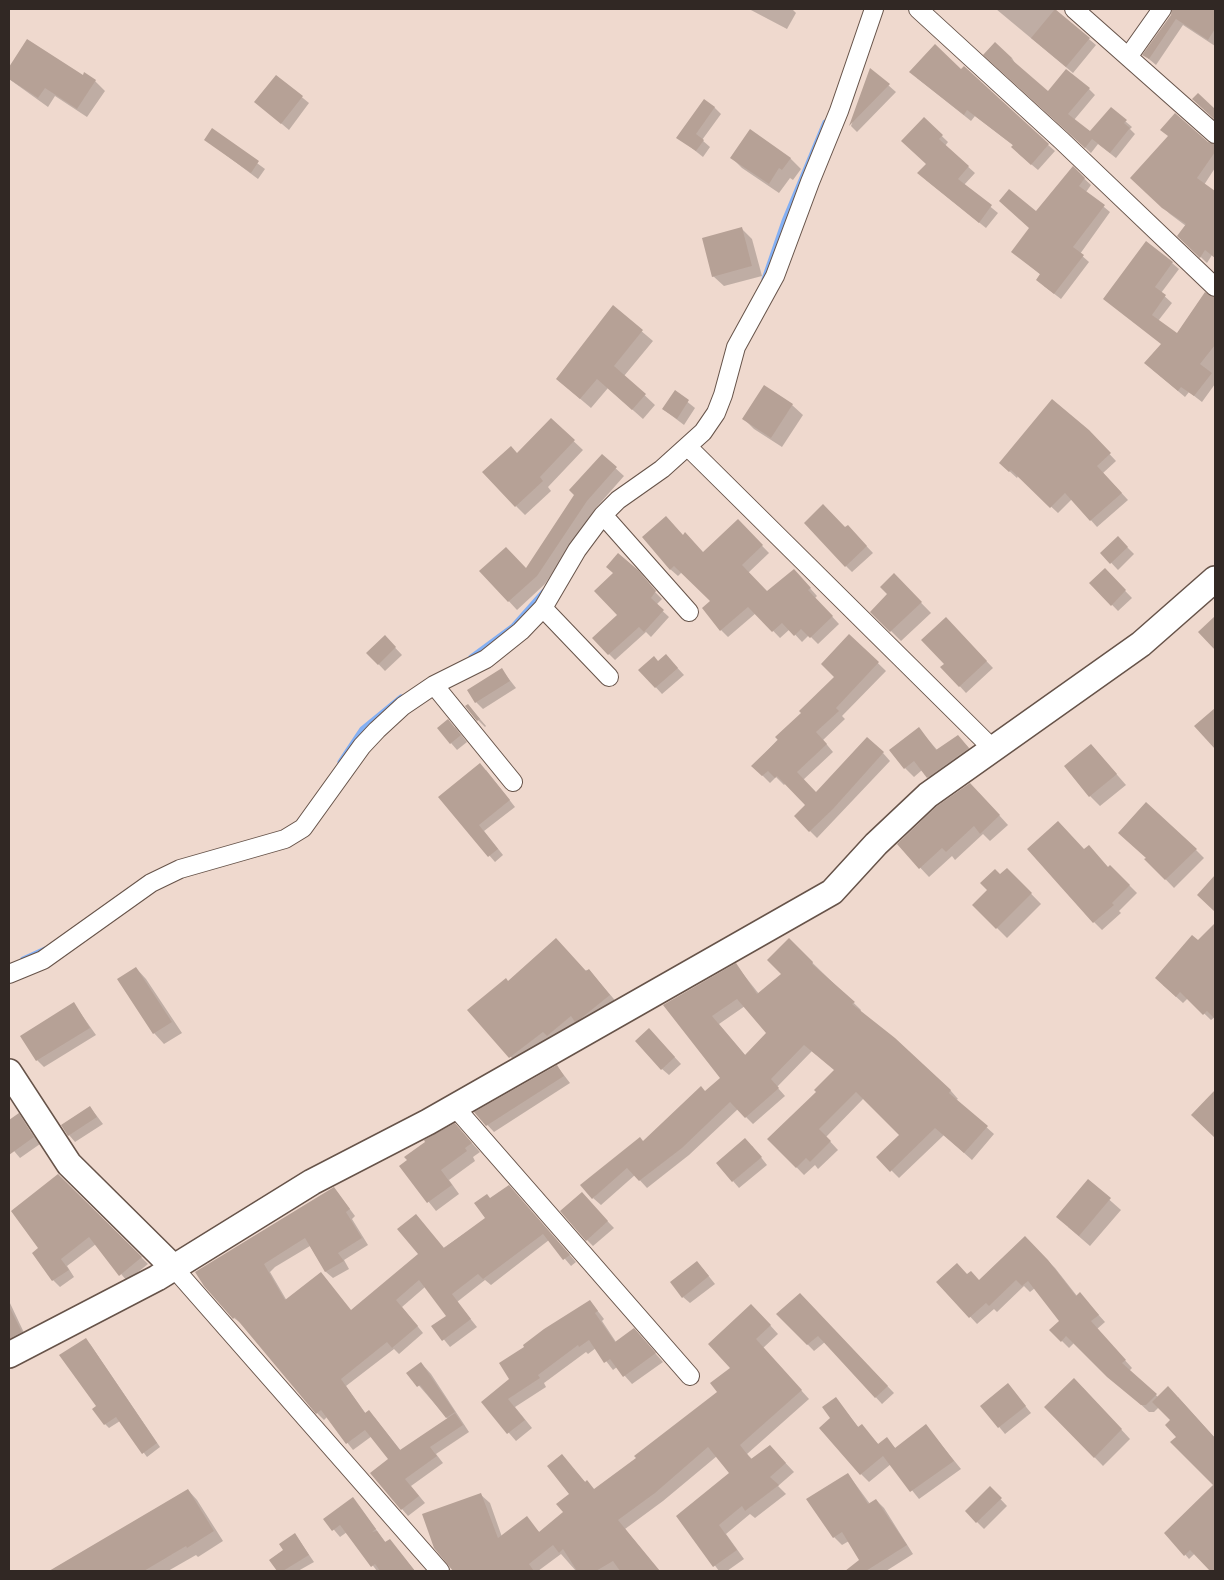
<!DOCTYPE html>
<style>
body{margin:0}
#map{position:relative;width:1224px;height:1580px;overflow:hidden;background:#efd9ce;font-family:"Zilla Slab",serif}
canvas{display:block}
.frame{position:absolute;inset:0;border:10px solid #312824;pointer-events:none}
</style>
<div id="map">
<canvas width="1224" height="1580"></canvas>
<div class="frame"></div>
</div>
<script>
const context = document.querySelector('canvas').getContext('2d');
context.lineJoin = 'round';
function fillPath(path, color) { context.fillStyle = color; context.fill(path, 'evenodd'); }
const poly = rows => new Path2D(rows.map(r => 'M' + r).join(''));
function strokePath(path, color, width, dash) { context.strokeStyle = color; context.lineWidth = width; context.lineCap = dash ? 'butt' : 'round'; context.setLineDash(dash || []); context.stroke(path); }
const shadow = poly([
 [749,9,792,9,796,13,787,29],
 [996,9,1053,9,1096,45,1073,73],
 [1215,9,1215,46,1183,25,1156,65,1144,55,1172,16,1174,9],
 [27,41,83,77,95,81,105,91,87,117,55,96,48,107,9,79,9,69],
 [1012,58,1016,65,1048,93,1066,70,1089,89,1095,95,1074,120,1090,133,1111,109,1132,127,1130,129,1135,134,1116,158,1098,144,1091,153,991,60],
 [871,70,896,92,857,132,851,126],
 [962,70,1055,151,1038,170,1019,154,1014,146,975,116,971,121,917,78],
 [276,76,309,103,289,130,256,102],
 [714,107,721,114,702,140,710,147,703,157,678,137],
 [924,119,948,142,945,146,975,173,964,185,998,213,986,228,926,180,927,164],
 [212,130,265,169,258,179,206,140],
 [1208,143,1215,145,1215,168,1204,185,1215,193,1215,258,1212,255,1207,263,1179,236,1186,226,1170,214,1131,178],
 [732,158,790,158,801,169,793,180,790,178,779,193,742,168],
 [1073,168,1091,185,1086,192,1110,212,1080,254,1089,262,1061,299,1044,286,1041,275,1013,252,1030,228,1036,213],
 [741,228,752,239,762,276,724,286,713,276],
 [1172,263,1179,269,1161,293,1172,303,1158,321,1177,334,1205,293,1215,298,1215,384,1202,402,1189,392,1185,397,1153,370,1162,344,1105,299],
 [613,307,653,341,624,376,655,405,643,419,608,388,591,408,557,379],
 [675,392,695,408,684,425,663,409],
 [792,405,803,415,782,447,754,429,744,419],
 [551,420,583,450,548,487,551,491,525,515,516,506],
 [1088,431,1116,461,1103,473,1128,500,1097,527,1072,499,1058,513,1018,476,1017,478,1007,469],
 [602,456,624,476,595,509,545,584,517,610,481,571,526,570],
 [738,521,769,553,748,573,767,593,801,578,817,596,815,598,839,624,818,644,809,635,802,642,790,629,780,638,756,613,728,637,721,630,711,601,682,572,678,576,670,569,683,536,704,554],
 [845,529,854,533,873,553,852,572,846,566],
 [1118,538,1134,554,1118,570,1102,553],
 [618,555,662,599,656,605,669,617,651,637,646,632,615,660,593,638,619,615,614,573],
 [1105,570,1132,598,1118,611,1091,583],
 [894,575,931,613,901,641,872,612,889,594],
 [952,625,993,668,966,693,942,667,946,664],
 [850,636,886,671,842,716,845,719,823,740,833,752,803,780,816,794,883,753,890,761,817,838,795,816,807,805,786,783,784,785,776,777,770,783,753,766,836,677],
 [385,637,402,655,385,671,368,653],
 [659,662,672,662,684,675,662,694,640,670],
 [502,670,516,688,483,709,476,702],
 [468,705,486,726,485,727,478,720],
 [455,727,467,742,457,750,451,743],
 [919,729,938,751,966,745,977,758,937,786,922,770,914,777,905,768],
 [1091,745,1126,785,1100,806,1090,796],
 [486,770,515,807,484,831,503,855,495,862,440,798],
 [979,793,1008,825,990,841,983,834,955,860,952,856,929,877,898,844],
 [1196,850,1204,858,1174,888,1146,859],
 [1085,851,1108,868,1110,866,1137,893,1119,911,1121,913,1102,930,1094,922],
 [1007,869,1041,904,1007,938,974,905],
 [1215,925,1215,1017,1211,1020,1188,998,1183,1003,1163,985],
 [789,940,861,1010,860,1012,895,1039,951,1091,958,1099,956,1100,994,1134,972,1160,944,1135,899,1178,878,1157,901,1135,864,1098,826,1137,838,1150,818,1169,815,1165,804,1175,769,1139,817,1092,835,1070,812,1051,777,1087,785,1096,753,1124,738,1109,689,1155,647,1188,635,1175,601,1205,593,1198,643,1142,722,1079,665,1005,736,965,759,994,782,974],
 [745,1006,768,1033,746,1056,719,1024],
 [136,968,146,979,182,1033,164,1044,154,1033,119,979],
 [589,970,619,1005,520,1067,469,1010,508,982],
 [74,1004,96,1035,44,1067,37,1060],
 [656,1037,681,1064,669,1075,662,1069],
 [557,1066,570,1083,494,1132,476,1113],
 [90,1107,103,1124,75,1142,69,1135],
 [18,1115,40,1144,20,1158,9,1145,9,1122],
 [463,1133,480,1152,473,1157,475,1161,449,1180,459,1194,436,1211,401,1167],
 [752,1146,767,1165,739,1188,733,1181],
 [58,1175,148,1264,127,1281,96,1244,67,1266,74,1277,60,1287,53,1280],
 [1088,1181,1121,1210,1090,1246,1068,1227],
 [334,1188,355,1216,352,1219,368,1245,344,1260,349,1269,333,1278,326,1272,310,1246,275,1267,270,1272,287,1301,352,1311,487,1218,490,1200,515,1193,576,1262,571,1266,549,1240,491,1285,485,1280,457,1302,477,1327,450,1347,433,1326,448,1316,425,1287,402,1307,423,1333,399,1354,394,1349,346,1386,366,1414,375,1418,401,1451,448,1419,408,1373,421,1363,431,1374,469,1432,436,1454,443,1463,411,1486,425,1503,408,1516,402,1509,390,1459,372,1436,353,1450,327,1417,324,1420,317,1413,242,1324,234,1318,205,1285],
 [588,1201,614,1228,593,1246,587,1240],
 [1025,1238,1055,1268,1077,1296,1080,1294,1105,1322,1097,1329,1132,1368,1129,1371,1158,1397,1178,1397,1215,1438,1215,1486,1172,1442,1178,1437,1171,1420,1159,1407,1154,1412,1149,1412,1074,1343,1069,1348,1051,1330,1060,1321,1035,1288,1030,1292,1024,1286,997,1312,994,1309,977,1324,938,1282,967,1275,980,1282],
 [703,1269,715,1284,690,1303,683,1297],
 [800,1295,894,1393,882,1404,825,1342,814,1351,778,1314],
 [9,1301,27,1339,9,1350],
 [590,1301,604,1319,602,1321,616,1342,642,1338,663,1362,632,1384,617,1367,613,1370,596,1348,588,1354,586,1352,544,1383,546,1387,515,1407,532,1428,516,1441,483,1403,511,1379,526,1347],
 [760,1314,778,1334,763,1348,809,1399,747,1454,752,1459,778,1455,794,1472,778,1486,786,1494,755,1518,750,1514,726,1534,744,1559,727,1571,719,1571,678,1516,730,1474,717,1456,663,1501,625,1529,659,1571,576,1571,561,1554,538,1571,454,1571,435,1548,481,1495,490,1503,502,1537,526,1518,540,1533,564,1513,571,1495,562,1456,586,1483,595,1490,637,1459,718,1392],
 [90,1344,160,1447,147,1457,120,1421,109,1428,105,1424,98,1406],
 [1083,1388,1130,1439,1103,1466,1046,1407],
 [1014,1392,1031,1413,1005,1434,982,1406],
 [836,1399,859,1428,862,1426,879,1445,887,1439,896,1449,926,1426,961,1469,919,1499,891,1464,869,1482,861,1474,832,1418],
 [848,1474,870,1504,876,1500,884,1508,913,1554,886,1571,847,1571,861,1560,849,1541,842,1545,834,1537,808,1500],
 [990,1488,1007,1506,984,1529,966,1511],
 [188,1490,197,1500,223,1541,198,1557,196,1555,168,1571,51,1571],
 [1194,1505,1215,1527,1215,1534,1189,1559,1183,1552],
 [359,1506,386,1543,390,1540,415,1571,377,1571,347,1532,340,1537,325,1519],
 [295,1534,314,1562,298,1571,279,1571,271,1560,284,1550]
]);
const stream = poly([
 [764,279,784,221,825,122],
 [471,657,513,626,544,591],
 [340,762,362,729,401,697],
 [23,959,45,949]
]);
const building = poly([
 [1055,9,1090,38,1066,67,1031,38],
 [1172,9,1215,9,1215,29,1208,40,1176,19,1149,59,1142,55,1171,15],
 [27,39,83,75,84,72,96,80,77,109,45,88,38,98,9,79,9,67],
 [995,42,1012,58,1011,59,1048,91,1066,69,1090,88,1068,114,1090,131,1111,107,1127,120,1124,123,1130,128,1110,153,1092,139,1085,148,983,55],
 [935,44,961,69,964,66,1049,144,1031,165,1011,147,1013,145,967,110,964,115,909,72],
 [870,68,890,84,849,126],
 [276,75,303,96,281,124,254,102],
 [1198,93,1215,109,1215,120,1192,99],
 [704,99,715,107,696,134,704,140,696,151,676,138],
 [1175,113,1208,142,1215,144,1215,152,1197,178,1215,191,1215,258,1205,250,1200,258,1177,236,1186,224,1162,208,1130,178,1168,136,1160,130],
 [924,117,943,135,939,139,969,166,958,179,992,205,979,223,917,173,926,164,901,141],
 [212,128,259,161,251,173,204,140],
 [750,129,791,158,782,170,779,168,769,184,730,158],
 [1073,166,1085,178,1079,186,1105,205,1073,247,1084,255,1054,294,1036,280,1040,274,1011,252,1029,228,999,201,1009,189,1036,211],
 [742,227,752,266,712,277,702,238],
 [1146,241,1173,262,1155,287,1166,295,1152,315,1177,333,1205,292,1215,297,1215,345,1200,364,1212,373,1194,396,1181,387,1178,391,1144,363,1161,344,1103,299],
 [613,305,643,330,614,366,646,394,632,410,597,379,580,399,556,379],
 [764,385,793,404,771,438,742,419],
 [675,390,689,400,677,419,662,409],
 [1052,399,1089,430,1111,453,1097,466,1122,493,1090,521,1065,493,1050,508,1011,470,1009,472,999,463],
 [551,418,575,440,540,477,543,481,515,507,482,472,511,446,517,453],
 [602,454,617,467,587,501,537,576,508,602,479,571,506,547,526,568,574,495,569,490],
 [823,504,845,527,848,525,867,546,845,567,804,523],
 [666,516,683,535,685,532,703,552,738,519,763,545,742,565,767,591,794,569,811,588,808,590,833,616,810,638,801,629,794,636,782,623,772,632,748,607,720,631,702,608,710,601,674,566,670,570,642,537],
 [1118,536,1128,547,1110,564,1100,553],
 [618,553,638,570,656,591,651,598,664,610,644,632,639,627,608,655,592,638,617,615,594,591,613,573,606,567],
 [1105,568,1126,590,1111,606,1089,583],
 [894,573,922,602,890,632,870,612,887,594,880,587],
 [1215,616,1215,650,1198,632],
 [946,617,987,661,959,687,940,667,944,664,921,640],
 [849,634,879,662,836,708,839,711,816,732,827,744,797,772,816,792,867,737,884,752,833,809,809,832,794,816,805,805,777,776,775,778,768,771,762,776,751,766,778,740,775,737,801,713,799,711,834,677,821,664],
 [385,635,396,647,378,665,366,653],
 [666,654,678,668,655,688,638,670,654,656,658,661],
 [502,668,510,681,475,703,467,690],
 [468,704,480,719,477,721,465,706],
 [1215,708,1215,749,1194,726],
 [448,719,461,735,450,744,437,728],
 [919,727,936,750,958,735,969,748,927,778,914,761,904,769,889,750],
 [1091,744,1117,774,1089,797,1064,766],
 [480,763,510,800,479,825,498,849,488,857,438,797],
 [970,783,1000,815,980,834,974,826,946,852,942,848,919,869,897,844,937,806],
 [1146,802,1197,849,1165,880,1144,859,1146,858,1118,833],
 [1058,821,1084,849,1089,845,1108,867,1110,865,1130,885,1112,903,1114,905,1093,923,1027,849],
 [1007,868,1032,893,996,929,972,905,987,890,980,883,995,869,1000,874],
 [1215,875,1215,912,1197,895],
 [1215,923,1215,1019,1207,1011,1203,1015,1180,992,1176,997,1155,978,1192,935,1198,940],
 [556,938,586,971,589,969,610,995,579,1020,575,1022,571,1016,547,1036,543,1032,509,1058,467,1010,506,978,508,981],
 [789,938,813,962,812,964,855,1002,852,1004,895,1038,951,1090,949,1093,988,1126,964,1153,935,1128,890,1172,876,1157,899,1135,856,1092,819,1129,831,1141,810,1162,806,1158,796,1168,767,1139,816,1092,814,1090,834,1070,804,1045,771,1079,779,1088,745,1118,730,1102,682,1148,639,1181,627,1168,592,1199,580,1185,640,1137,643,1141,701,1086,705,1091,720,1078,663,1005,736,963,757,994,781,974,767,960],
 [737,999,766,1033,745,1055,712,1016],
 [136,967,172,1022,153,1034,117,979],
 [74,1002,90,1028,36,1061,20,1036],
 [649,1028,675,1057,661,1070,635,1041],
 [557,1065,564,1076,486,1126,474,1112],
 [1215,1090,1215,1138,1191,1115],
 [90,1106,97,1117,68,1136,61,1125],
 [19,1113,34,1137,9,1155,9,1120],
 [455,1123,472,1143,465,1148,467,1151,441,1170,452,1185,427,1203,399,1166,407,1160,404,1157,425,1142,424,1140],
 [745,1138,762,1157,732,1182,716,1163],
 [58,1174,142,1257,119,1276,89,1237,61,1259,69,1270,52,1281,32,1253,38,1248,11,1211],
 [1088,1179,1111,1198,1079,1236,1056,1217],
 [509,1185,570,1255,563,1260,543,1234,483,1279,478,1274,452,1294,471,1319,442,1341,431,1326,446,1316,419,1280,396,1300,418,1326,392,1348,387,1342,341,1379,365,1413,369,1410,400,1450,455,1413,463,1425,430,1447,437,1456,405,1479,419,1496,401,1510,370,1473,388,1459,365,1430,346,1444,321,1410,316,1414,235,1317,233,1319,204,1286,195,1272,334,1187,350,1209,346,1212,362,1238,338,1253,344,1261,325,1272,305,1238,264,1264,285,1300,321,1272,351,1310,418,1254,397,1229,416,1214,444,1248,485,1218,474,1203,487,1194,490,1198],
 [582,1192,608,1221,586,1241,560,1211],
 [1025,1236,1048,1260,1076,1296,1080,1292,1099,1315,1091,1321,1126,1360,1122,1363,1157,1394,1146,1405,1141,1405,1107,1377,1066,1336,1061,1342,1049,1330,1059,1321,1028,1281,1022,1286,1016,1280,989,1306,986,1303,969,1318,936,1282,957,1263,967,1274,971,1271,979,1280],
 [697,1261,709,1276,682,1298,670,1282],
 [800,1293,888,1386,875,1398,818,1336,807,1345,776,1314],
 [590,1300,598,1311,595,1313,615,1342,634,1328,656,1353,623,1377,610,1359,604,1363,589,1340,579,1347,578,1345,538,1375,540,1378,508,1399,525,1420,507,1434,481,1402,509,1379,499,1363,524,1347,523,1345,544,1329],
 [751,1304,771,1325,756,1339,802,1390,740,1445,751,1459,770,1445,786,1463,770,1477,779,1485,745,1511,742,1506,719,1525,737,1550,713,1567,676,1516,729,1473,708,1447,655,1493,618,1520,660,1571,620,1571,613,1561,596,1571,577,1571,563,1549,559,1553,553,1545,529,1564,534,1571,453,1571,434,1548,422,1514,481,1493,498,1538,527,1516,539,1532,563,1512,556,1504,569,1494,547,1466,562,1454,585,1482,587,1480,594,1489,636,1458,634,1456,717,1392,710,1383,730,1368,708,1344],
 [9,1306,22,1332,9,1339],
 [86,1338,157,1443,142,1454,116,1417,104,1425,92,1409,96,1406,59,1355],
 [421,1362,455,1412,446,1418,420,1385,417,1387,406,1373],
 [1074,1378,1122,1429,1094,1458,1044,1407],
 [1008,1383,1026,1406,998,1428,980,1406],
 [1168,1386,1215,1438,1215,1571,1210,1571,1190,1550,1184,1556,1164,1533,1213,1485,1170,1442,1176,1437,1165,1425,1170,1420,1152,1402],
 [836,1397,858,1427,862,1424,878,1444,887,1437,895,1448,926,1424,954,1461,910,1492,883,1456,860,1475,819,1428,830,1418,822,1407],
 [848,1473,868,1504,876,1499,907,1545,866,1571,845,1571,859,1560,842,1532,833,1538,806,1499],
 [990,1486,1002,1498,976,1523,965,1511],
 [188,1489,214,1531,187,1548,186,1546,144,1571,49,1571],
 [353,1497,376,1529,372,1532,377,1531,385,1542,390,1539,415,1571,380,1571,375,1564,371,1567,340,1525,332,1531,323,1519],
 [295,1533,309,1555,283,1571,277,1571,269,1560,283,1550,279,1544]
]);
const street = poly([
 [918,9,1061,140,1215,287],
 [1074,9,1215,134],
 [1128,57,1162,9],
 [688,447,994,750],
 [603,515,689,612],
 [543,608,609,677],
 [434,685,513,782],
 [9,974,43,960,151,883,180,869,285,839,303,828,362,746,377,730,403,706,434,685,486,659,521,631,543,608,577,550,603,515,618,500,662,469,703,432,716,413,723,395,736,347,775,276,810,182,839,111,874,9],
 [454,1106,690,1376],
 [173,1267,440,1571]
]);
const secondary = poly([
 [9,1072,69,1164,173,1267],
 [9,1355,157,1278,312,1182,428,1122,832,892,876,844,928,795,1141,644,1215,579]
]);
fillPath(shadow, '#0003');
strokePath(stream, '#84b0f4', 5);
fillPath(building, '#b6a196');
strokePath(street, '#665349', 20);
strokePath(secondary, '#665349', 28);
strokePath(street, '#fff', 18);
strokePath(secondary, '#fff', 25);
</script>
